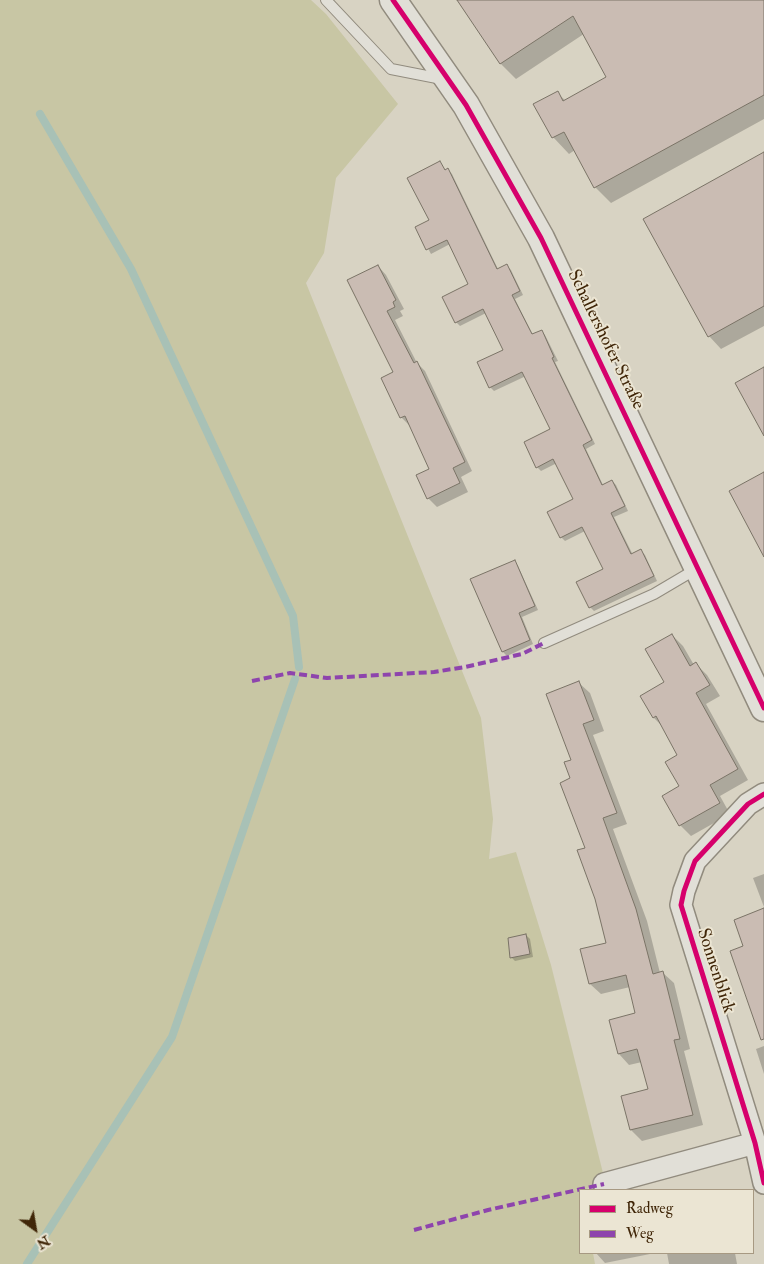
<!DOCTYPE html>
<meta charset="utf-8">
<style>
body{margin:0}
#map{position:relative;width:764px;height:1264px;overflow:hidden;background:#d8d3c3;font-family:"IM FELL Double Pica",serif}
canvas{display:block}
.legend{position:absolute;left:579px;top:1189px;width:175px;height:65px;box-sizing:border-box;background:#ebe5d3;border:1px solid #a79982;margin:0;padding:6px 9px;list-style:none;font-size:15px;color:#402608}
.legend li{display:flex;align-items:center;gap:10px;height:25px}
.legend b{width:25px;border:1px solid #a79982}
.north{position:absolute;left:10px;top:1204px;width:50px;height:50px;-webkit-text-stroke:4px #ebe5d3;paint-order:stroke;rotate:148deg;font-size:14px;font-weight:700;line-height:20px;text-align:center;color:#402608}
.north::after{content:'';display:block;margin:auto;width:18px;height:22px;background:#402608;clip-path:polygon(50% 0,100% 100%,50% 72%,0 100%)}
</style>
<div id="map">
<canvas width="764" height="1264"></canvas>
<ul class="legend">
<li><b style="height:6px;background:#d6006c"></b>Radweg</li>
<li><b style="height:6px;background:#8e44ad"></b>Weg</li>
</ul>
<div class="north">N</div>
</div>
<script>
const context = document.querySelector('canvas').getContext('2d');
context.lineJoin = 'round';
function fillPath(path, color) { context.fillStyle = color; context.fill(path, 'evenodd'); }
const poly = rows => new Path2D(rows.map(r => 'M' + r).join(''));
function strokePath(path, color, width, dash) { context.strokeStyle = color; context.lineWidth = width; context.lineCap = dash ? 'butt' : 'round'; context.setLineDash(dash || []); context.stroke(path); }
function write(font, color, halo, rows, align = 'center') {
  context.font = font + ' "IM FELL Double Pica",serif'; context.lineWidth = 4; context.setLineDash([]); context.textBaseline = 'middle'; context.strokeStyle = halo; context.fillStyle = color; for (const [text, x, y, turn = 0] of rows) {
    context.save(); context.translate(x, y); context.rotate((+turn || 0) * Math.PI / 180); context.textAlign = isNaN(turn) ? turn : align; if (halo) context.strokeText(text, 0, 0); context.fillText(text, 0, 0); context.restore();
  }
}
const green = poly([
 [0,0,311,0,326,14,398,104,336,178,324,253,306,283,481,718,493,819,489,859,516,852,551,965,606,1185,580,1190,580,1253,593,1253,595,1264,0,1264]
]);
const shadow = poly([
 [459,0,635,0,516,79,501,64],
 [665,0,764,0,764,119,611,203,595,187,575,150,569,154,553,137,557,93,566,101,608,78],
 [764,154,764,326,721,349,709,336],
 [440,163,446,171,448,170,452,174,498,269,507,266,511,270,523,295,515,299,533,335,541,331,545,335,558,361,555,362,595,444,586,449,603,485,612,481,616,485,628,511,614,517,633,555,641,551,645,555,657,581,594,611,590,607,604,570,585,531,565,541,561,537,575,500,557,463,541,471,537,467,551,429,526,376,494,391,490,387,478,363,505,350,486,313,460,326,456,322,470,284,450,244,431,254,417,228,431,221],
 [378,266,386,275,404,309,400,311,403,316,395,320,417,363,425,371,472,471,461,477,468,492,437,507,428,498,431,469,410,426,401,417],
 [514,562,518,566,538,610,522,617,533,644,507,656,503,652,472,580],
 [672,635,683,646,694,665,696,664,707,675,720,696,706,704,748,780,720,796,730,814,691,836,680,825,679,755,663,727,654,718,641,696,665,682],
 [579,683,590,693,604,731,593,735,627,824,613,829,647,921,660,973,663,973,674,983,690,1049,684,1051,703,1125,642,1141,631,1130,623,1097,649,1090,642,1062,629,1065,619,1054,637,1014,630,987,601,994,590,984,608,944,572,779],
 [764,874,764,907,753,878],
 [526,935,530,939,533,957,515,961,511,957],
 [764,1046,764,1074,756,1049],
 [596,1253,650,1253,650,1254,605,1263],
 [667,1253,735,1253,737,1264,669,1264]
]);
const stream = poly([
 [40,114,131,269,293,616,299,667],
 [27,1264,172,1037,295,679]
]);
const building = poly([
 [457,0,764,0,764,95,594,188,564,132,552,138,533,104,558,91,563,101,606,77,573,16,500,64,457,0],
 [764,152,764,306,708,337,643,219,764,152],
 [440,161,445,170,448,168,497,269,507,264,520,291,512,295,532,334,542,330,554,357,552,358,592,440,583,445,602,485,612,480,625,506,611,513,631,554,641,549,654,576,589,608,576,582,603,569,582,527,560,538,547,512,573,499,553,459,536,468,524,442,550,429,522,372,489,388,477,362,503,350,483,309,455,323,442,297,468,284,447,240,426,250,415,227,429,220,407,178,440,161],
 [378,265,396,300,393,302,395,307,387,311,414,363,417,361,465,462,453,468,460,483,427,499,416,475,429,469,405,416,400,418,381,378,393,372,347,280,378,265],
 [764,367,764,436,735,383,764,367],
 [764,472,764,557,729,491,764,472],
 [515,560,535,606,519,613,530,640,502,652,470,579,515,560],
 [672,634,690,666,696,662,710,685,696,693,738,769,710,785,720,803,679,826,662,796,679,786,665,762,677,755,656,716,653,718,640,696,664,682,645,649,672,634],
 [579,681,594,720,583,724,617,813,603,818,636,909,653,974,663,971,680,1039,674,1040,693,1115,630,1130,621,1096,648,1089,637,1049,618,1054,609,1020,635,1013,626,975,589,984,580,949,606,943,595,899,577,850,585,848,560,783,570,778,564,762,571,760,546,694,579,681],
 [764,908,764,1039,761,1040,730,951,743,946,734,920,764,908],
 [526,934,530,954,510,958,508,938,526,934]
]);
const service = poly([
 [326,0,391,69,442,79],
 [544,643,654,594,698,568]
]);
const minor = poly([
 [764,794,748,804,695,861,684,891,681,905,755,1143,764,1183],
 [604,1184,755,1143]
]);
const tertiary = poly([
 [393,0,466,105,541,238,764,708]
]);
const quiet = poly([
 [252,681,290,673,327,678,434,672,465,667,522,654,544,643],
 [414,1230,488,1210,604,1184]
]);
const cycleway = poly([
 [393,0,466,105,541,238,764,708],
 [764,794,748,804,695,861,684,891,681,905,755,1143,764,1183]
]);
const streetNames = [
 ["Schallershofer Straße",605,340,64],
 ["Sonnenblick",715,971,72]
];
fillPath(green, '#c8c6a4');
fillPath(shadow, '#0003');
strokePath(stream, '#a8c1b6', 8);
fillPath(building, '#cabcb3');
strokePath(building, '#7a7366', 1);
strokePath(service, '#918b7e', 12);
strokePath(minor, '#918b7e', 24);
strokePath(tertiary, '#918b7e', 29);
strokePath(service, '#e1dfd7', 10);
strokePath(minor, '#e1dfd7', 21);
strokePath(tertiary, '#e1dfd7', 26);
strokePath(quiet, '#8e44ad', 4, [8, 4]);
strokePath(cycleway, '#d6006c', 5);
write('18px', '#402608', '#ebe5d3', streetNames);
</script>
